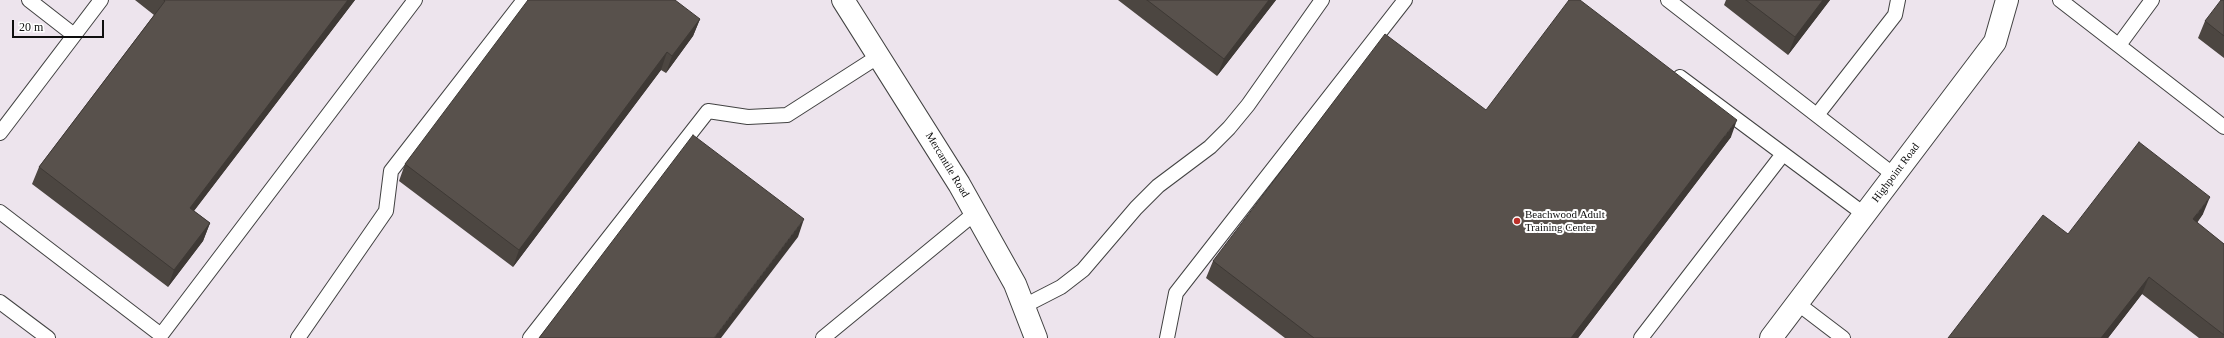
<!DOCTYPE html>
<style>
body{margin:0}
#map{position:relative;width:2224px;height:338px;overflow:hidden;background:#fffdf2;font-family:Georgia,serif}
canvas{display:block}
.scale{position:absolute;left:12px;top:20px;width:92px;height:18px;box-sizing:border-box;border:2px solid #0f0f0f;border-top:0;padding-left:5px;font-size:12px;line-height:14px;white-space:nowrap;color:#0f0f0f;-webkit-text-stroke:3px #fff;paint-order:stroke}
</style>
<div id="map">
<canvas width="2224" height="338"></canvas>
<div class="scale">20 m</div>
</div>
<script>
const context = document.querySelector('canvas').getContext('2d');
context.lineJoin = 'round';
function fillPath(path, color) { context.fillStyle = color; context.fill(path, 'evenodd'); }
const poly = rows => new Path2D(rows.map(r => 'M' + r).join(''));
function strokePath(path, color, width, dash) { context.strokeStyle = color; context.lineWidth = width; context.lineCap = dash ? 'butt' : 'round'; context.setLineDash(dash || []); context.stroke(path); }
function write(font, color, halo, rows, align = 'center') {
  context.font = font + ' Georgia,serif'; context.lineWidth = 4; context.setLineDash([]); context.textBaseline = 'middle'; context.strokeStyle = halo; context.fillStyle = color; for (const [text, x, y, turn = 0] of rows) {
    context.save(); context.translate(x, y); context.rotate((+turn || 0) * Math.PI / 180); context.textAlign = isNaN(turn) ? turn : align; if (halo) context.strokeText(text, 0, 0); context.fillText(text, 0, 0); context.restore();
  }
}
const industrial = poly([
 [0,0,2224,0,2224,338,0,338]
]);
const lane = poly([
 [29,0,74,35],
 [1668,0,1894,175],
 [2060,0,2224,127],
 [2119,45,2152,0],
 [1680,77,1864,214],
 [1817,115,1895,15,1898,0],
 [0,133,101,0],
 [0,212,161,335,415,0],
 [0,302,48,338],
 [1797,303,1843,338],
 [1024,306,1061,287,1083,270,1136,208,1158,186,1210,147,1229,128,1248,105,1322,0],
 [298,338,386,211,391,171,524,0],
 [530,338,708,111,748,117,787,115,879,56],
 [823,338,975,213],
 [1167,338,1176,293,1405,0],
 [1641,338,1783,154]
]);
const street = poly([
 [843,0,959,184,1015,284,1036,338],
 [1771,338,1995,42,2007,0]
]);
const wall = poly([
 [135,0,355,0,194,211,210,223,203,241,168,287,32,184,39,167,154,15],
 [1118,0,1276,0,1217,76],
 [1726,0,1830,0,1788,55,1724,5],
 [2224,0,2224,58,2198,38,2205,21],
 [700,19,693,36,666,73,661,70,513,267,399,181,405,164],
 [1486,110,1731,137,1578,338,1285,338,1206,278,1213,261],
 [2203,214,2197,223,2224,244,2224,338,2199,338,2142,294,2108,338,1948,338,2068,234]
]);
const shadedWall = poly([
 [348,0,355,0,183,225,190,208],
 [1269,0,1276,0,1217,76,1224,59],
 [1823,0,1830,0,1788,55,1795,37],
 [700,19,693,36,666,73,672,56],
 [667,52,661,70,513,267,519,250],
 [1737,120,1731,137,1578,338,1571,338],
 [2210,197,2203,214,2186,237,2193,219],
 [804,219,798,237,721,338,714,338],
 [210,223,203,241,168,287,174,270],
 [2149,277,2142,294,2108,338,2101,338]
]);
const building = poly([
 [164,0,348,0,190,208,210,223,174,270,39,167,165,1,164,0],
 [528,0,675,0,700,19,672,56,667,52,519,250,405,164,528,0],
 [1147,0,1269,0,1224,59,1147,0],
 [1569,0,1580,0,1737,120,1571,338,1314,338,1213,261,1385,34,1486,110,1569,0],
 [1746,0,1823,0,1795,37,1746,0],
 [2221,0,2224,0,2224,36,2205,21,2221,0],
 [693,135,804,219,714,338,539,338,693,135],
 [2139,142,2210,197,2193,219,2224,244,2224,335,2149,277,2101,338,1948,338,2043,215,2068,234,2139,142]
]);
const markers = [
 [1517,221,4,"#bc312a"]
];
const streetNames = [
 ["Mercantile Road",947,165,59],
 ["Highpoint Road",1896,173,-53]
];
const poiNames = [
 ["Beachwood Adult",1525,215],
 ["Training Center",1525,228]
];
fillPath(industrial, '#ede4ed');
strokePath(lane, '#424242', 16);
strokePath(street, '#424242', 24);
strokePath(lane, '#fff', 14);
strokePath(street, '#fff', 22);
fillPath(wall, '#4c4641');
fillPath(shadedWall, '#3e3935');
fillPath(building, '#58514c');
strokePath(building, '#3e3935', 1);
for (const [x, y, r, color] of markers) { const dot = new Path2D(); dot.arc(x, y, r, 0, 2 * Math.PI); context.fillStyle = color; context.fill(dot); strokePath(dot, '#fff', 1.5); }
write('11px', '#0f0f0f', '#fff', streetNames);
write('11px', '#0f0f0f', '#fff', poiNames, 'left');
</script>
